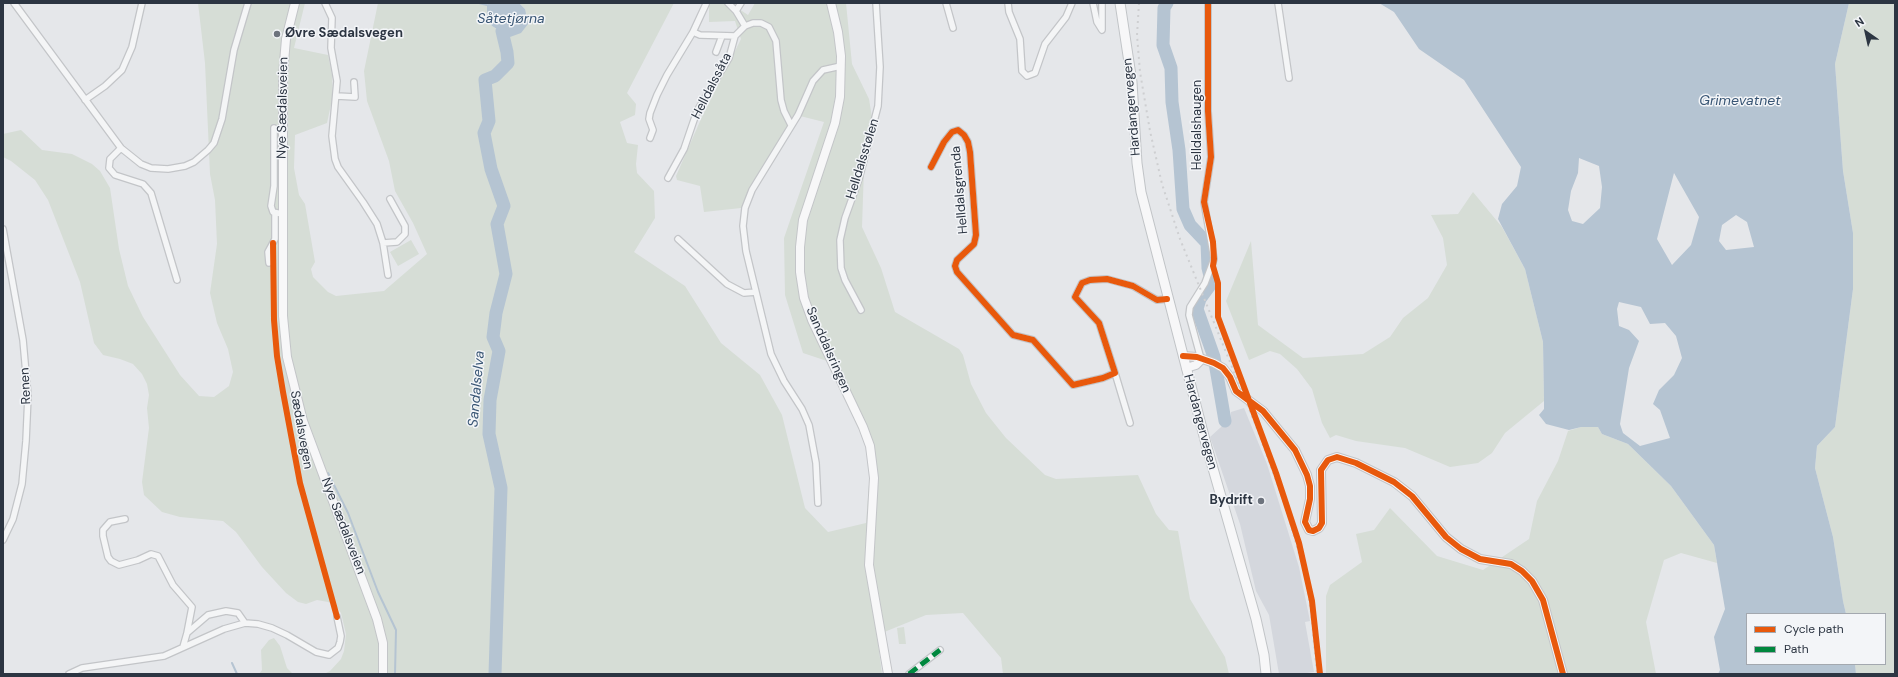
<!DOCTYPE html>
<meta charset="utf-8">
<style>
body{margin:0}
#map{position:relative;width:1898px;height:677px;overflow:hidden;background:#e5e7ea;font-family:"DM Sans",sans-serif}
canvas{display:block}
.frame{position:absolute;inset:0;border:4px solid #2c3542;pointer-events:none}
.legend{position:absolute;left:1746px;top:613px;width:140px;height:52px;box-sizing:border-box;background:#f3f5f8;border:1px solid #a3a8af;margin:0;padding:5px 7px;list-style:none;font-size:12px;color:#2c3542}
.legend li{display:flex;align-items:center;gap:8px;height:20px}
.legend b{width:20px;border:1px solid #a3a8af}
.north{position:absolute;left:1846px;top:12px;width:40px;height:40px;-webkit-text-stroke:3px #f3f5f8;paint-order:stroke;rotate:326deg;font-size:11px;font-weight:700;line-height:16px;text-align:center;color:#2c3542}
.north::after{content:'';display:block;margin:auto;width:14px;height:18px;background:#2c3542;clip-path:polygon(50% 0,100% 100%,50% 72%,0 100%)}
</style>
<div id="map">
<canvas width="1898" height="677"></canvas>
<div class="frame"></div>
<ul class="legend">
<li><b style="height:5px;background:#e8590c"></b>Cycle path</li>
<li><b style="height:5px;background:#00873e"></b>Path</li>
</ul>
<div class="north">N</div>
</div>
<script>
const context = document.querySelector('canvas').getContext('2d');
context.lineJoin = 'round';
function fillPath(path, color) { context.fillStyle = color; context.fill(path, 'evenodd'); }
const poly = rows => new Path2D(rows.map(r => 'M' + r).join(''));
function strokePath(path, color, width, dash) { context.strokeStyle = color; context.lineWidth = width; context.lineCap = dash ? 'butt' : 'round'; context.setLineDash(dash || []); context.stroke(path); }
function write(font, color, halo, rows, align = 'center') {
  context.font = font + ' "DM Sans",sans-serif'; context.lineWidth = 3; context.setLineDash([]); context.textBaseline = 'middle'; context.strokeStyle = halo; context.fillStyle = color; for (const [text, x, y, turn = 0] of rows) {
    context.save(); context.translate(x, y); context.rotate((+turn || 0) * Math.PI / 180); context.textAlign = isNaN(turn) ? turn : align; if (halo) context.strokeText(text, 0, 0); context.fillText(text, 0, 0); context.restore();
  }
}
const built = poly([
 [1244,408,1267,464,1299,567,1310,621,1305,622,1314,672,1300,674,1279,674,1269,615,1256,591,1240,524,1210,437,1231,418,1231,412]
]);
const green = poly([
 [198,3,305,3,294,48,328,55,332,75,333,95,327,123,295,135,294,168,299,195,305,204,315,262,311,269,313,277,328,292,336,296,384,291,427,254,413,223,395,191,389,161,367,101,364,71,378,3,489,3,487,5,492,26,510,37,525,9,519,3,674,3,627,93,636,104,635,115,620,122,627,143,638,145,636,164,637,173,654,191,655,218,634,252,685,286,721,343,760,375,782,415,805,508,828,532,866,523,872,445,827,361,803,353,785,295,784,238,824,122,800,116,741,208,704,212,700,186,677,180,676,176,701,119,741,39,735,21,709,22,709,3,730,3,748,15,755,3,846,3,852,64,869,99,874,130,864,168,862,227,881,268,895,312,959,349,963,355,971,384,986,413,1006,438,1045,475,1056,479,1138,475,1156,514,1169,530,1178,531,1190,599,1225,657,1229,674,1003,674,1001,658,963,613,926,615,877,635,882,674,324,674,330,671,341,659,344,651,346,634,341,613,336,606,328,602,317,600,306,604,298,602,286,593,262,567,236,532,223,521,180,517,162,512,144,495,142,482,149,428,147,408,149,395,147,384,142,374,133,364,120,359,103,355,94,343,80,282,48,200,35,180,11,161,3,157,3,134,21,130,42,150,72,154,92,164,100,171,110,188,119,249,128,286,143,317,180,375,199,396,214,397,229,386,233,372,228,349,217,323,210,293,217,244,215,200,210,174,205,63],
 [1849,3,1895,3,1895,674,1856,674,1855,664,1885,664,1885,614,1846,614,1843,601,1833,537,1815,468,1817,446,1835,427,1853,289,1853,233,1843,171,1835,64],
 [1473,192,1502,227,1525,269,1543,342,1544,401,1505,433,1492,453,1478,463,1450,467,1405,448,1356,441,1336,435,1330,438,1322,423,1312,389,1297,369,1280,354,1270,351,1249,360,1226,301,1251,241,1258,325,1303,358,1363,354,1390,337,1403,318,1428,298,1447,265,1443,238,1431,215,1458,214],
 [411,240,419,254,398,266,390,252],
 [1581,427,1598,427,1602,434,1628,444,1671,486,1714,545,1717,563,1681,553,1664,560,1646,622,1656,674,1326,674,1326,596,1330,585,1362,562,1356,534,1374,530,1390,508,1437,556,1483,570,1529,539,1537,501,1558,461,1568,431],
 [904,627,906,644,899,644,897,628],
 [274,638,280,646,287,668,293,674,259,674,262,670,261,650,269,640]
]);
const water = poly([
 [489,3,519,3,525,9,528,24,521,33,510,37,492,26,487,17,487,5],
 [1379,3,1849,3,1835,64,1843,171,1853,233,1853,289,1835,427,1817,446,1815,468,1833,537,1843,601,1846,614,1747,614,1747,664,1855,664,1856,674,1718,674,1720,670,1714,637,1725,609,1714,545,1671,486,1628,444,1602,434,1598,427,1581,427,1569,430,1546,424,1539,415,1544,409,1544,401,1543,342,1525,269,1498,219,1502,204,1517,186,1521,167,1464,80,1419,49,1394,12],
 [1579,158,1599,166,1602,187,1600,208,1583,224,1572,221,1568,210,1571,191,1578,173],
 [1674,173,1699,217,1691,245,1672,265,1657,239],
 [1736,215,1747,222,1754,247,1726,250,1719,241,1722,225],
 [1619,302,1641,307,1650,324,1665,323,1676,336,1682,358,1674,375,1659,390,1653,404,1660,410,1670,438,1640,446,1623,433,1620,424,1629,368,1639,341,1629,330,1619,326,1617,309]
]);
const stream = poly([
 [479,3,487,5],
 [328,473,348,513,378,592,396,630,395,674],
 [232,663,237,674]
]);
const river = poly([
 [1167,3,1164,8,1163,45,1171,68,1172,102,1179,150,1183,209,1190,225,1207,243,1208,268,1211,280,1211,284,1200,299,1197,309,1214,357,1225,421],
 [495,674,501,488,489,434,490,400,499,351,493,337,496,313,506,274,497,224,504,206,491,169,484,133,489,121,485,80,495,76,508,63,507,52,502,31]
]);
const street = poly([
 [14,3,121,148,141,164,151,168,168,169,185,166,194,162,208,150,214,143,222,119,234,50,248,3],
 [325,3,332,18,331,48,337,81,332,136,335,159,338,167,363,202,377,224,383,243,388,275],
 [728,3,736,11],
 [741,3,736,11,745,26],
 [946,3,953,28],
 [1008,3,1009,12,1020,39,1022,71,1027,76,1035,73,1045,44,1066,17,1072,3],
 [1093,3,1097,22,1102,30,1102,3],
 [1278,3,1289,78],
 [693,32,706,4],
 [716,52,722,36],
 [337,96,355,97,354,82],
 [85,100,105,86,122,70,132,47,142,3],
 [274,128,274,186,271,206,273,212,282,214],
 [650,138,653,130,649,119,650,113,657,95,667,75,693,32,700,35,735,36],
 [121,148,110,159,109,168,115,175,143,184,151,193,177,280],
 [931,167,944,142,952,132,958,130,964,135,968,142,970,152,976,235,974,244,957,260,955,266,957,272,1013,335,1033,340,1073,385,1103,378,1115,373,1099,323,1075,297,1082,283,1090,280,1107,279,1133,286,1157,300,1167,299],
 [668,178,684,149,697,111,729,58,735,36,745,26,753,23,761,23,769,27,776,41,781,100,784,111,791,125],
 [3,229,23,340,28,396,26,441,22,484,13,519,3,540],
 [678,239,727,284,744,293,756,292],
 [383,243,397,242,405,234,405,226,390,199],
 [269,263,268,252,275,239,275,213],
 [861,310,845,280,841,268,840,240,845,218,859,179,878,106,880,67,876,3],
 [1201,359,1189,315,1190,307,1205,283,1214,259,1204,202,1211,157,1208,111,1208,3],
 [1115,373,1130,423],
 [818,503,816,463,809,425,802,409,784,381,771,354,746,251,743,226,745,208,752,190,798,115,813,81,823,70,841,66],
 [125,519,110,522,103,530,103,536,108,557,111,561,119,565,138,560,151,554,158,556,173,585,192,607,187,633],
 [183,647,187,633,208,615,226,611,238,613,245,623],
 [69,674,82,668,164,656,224,629,245,623,258,624,272,628,287,635,316,652,329,655,338,648,340,642,341,636,337,617],
 [909,674,940,650]
]);
const secondary = poly([
 [295,3,286,39,283,74,283,316,287,357,303,421,377,619,383,643,383,674],
 [831,3,838,32,841,56,840,97,835,123,803,220,800,247,800,272,804,298,812,320,863,427,870,446,874,478,869,565,888,674],
 [1183,356,1197,357,1214,363,1223,368,1230,377,1236,391,1263,411,1295,450,1307,475,1310,486,1310,499,1305,522,1309,530,1313,531,1319,528,1322,523,1321,470,1328,460,1337,457,1356,463,1394,482,1412,496,1446,537,1461,549,1480,559,1511,564,1522,571,1532,581,1543,600,1563,674],
 [1186,368,1196,365,1201,360]
]);
const primary = poly([
 [1120,3,1132,82,1137,163,1141,192,1206,444,1256,619,1264,655,1266,674]
]);
const rail = poly([
 [1139,3,1137,35,1140,72,1150,131,1162,184,1180,239,1256,426,1286,508,1305,575,1311,612,1317,674]
]);
const quiet = poly([
 [909,674,940,650]
]);
const cycleway = poly([
 [1208,3,1208,111,1211,157,1204,202,1213,242,1214,259,1213,266,1218,283,1218,317,1276,473,1299,543,1312,601,1320,674],
 [931,167,944,142,952,132,958,130,964,135,968,142,970,152,976,235,974,244,957,260,955,266,957,272,1013,335,1033,340,1073,385,1103,378,1115,373,1099,323,1075,297,1082,283,1090,280,1107,279,1133,286,1157,300,1167,299],
 [273,243,274,320,277,356,283,392,300,483,337,617],
 [1183,356,1197,357,1214,363,1223,368,1230,377,1236,391,1263,411,1295,450,1307,475,1310,486,1310,499,1305,522,1309,530,1313,531,1319,528,1322,523,1321,470,1328,460,1337,457,1356,463,1394,482,1412,496,1446,537,1461,549,1480,559,1511,564,1522,571,1532,581,1543,600,1563,674]
]);
const markers = [
 [277,34,4,"#6d737d"],
 [1261,501,4,"#6d737d"]
];
const poiNames = [
 ["Øvre Sædalsvegen",285,34],
 ["Bydrift",1253,501,"right"]
];
const streetNames = [
 ["Helldalssåta",712,86,-63],
 ["Hardangervegen",1132,107,-95],
 ["Nye Sædalsveien",283,108,-89],
 ["Helldalshaugen",1198,125,-90],
 ["Helldalsstølen",863,159,-73],
 ["Helldalsgrenda",960,190,-95],
 ["Sanddalsringen",828,350,66],
 ["Renen",26,386,-93],
 ["Hardangervegen",1200,422,75],
 ["Sædalsvegen",301,430,80],
 ["Nye Sædalsveien",343,526,69]
];
const waterNames = [
 ["Såtetjørna",511,19],
 ["Grimevatnet",1740,101],
 ["Sandalselva",477,389,-85]
];
fillPath(built, '#d4d7dd');
fillPath(green, '#d6ddd6');
fillPath(water, '#b5c4d2');
strokePath(stream, '#b5c4d2', 2);
strokePath(river, '#b5c4d2', 13);
strokePath(street, '#c3c5c8', 8);
strokePath(secondary, '#c3c5c8', 10);
strokePath(primary, '#c1c4c7', 11);
strokePath(street, '#f4f5f6', 5.5);
strokePath(secondary, '#f7f7f8', 8);
strokePath(primary, '#f7f7f8', 9);
strokePath(rail, '#cecfd1', 2, [2, 4]);
strokePath(quiet, '#00873e', 5, [10, 5]);
strokePath(cycleway, '#e8590c', 6);
for (const [x, y, r, color] of markers) { const dot = new Path2D(); dot.arc(x, y, r, 0, 2 * Math.PI); context.fillStyle = color; context.fill(dot); strokePath(dot, '#f3f5f8', 1.5); }
write('bold 13px', '#2c3542', '#f3f5f8', poiNames, 'left');
write('13px', '#2c3542', '#f3f5f8', streetNames);
write('italic 14px', '#385574', '#f3f5f8', waterNames);
</script>
